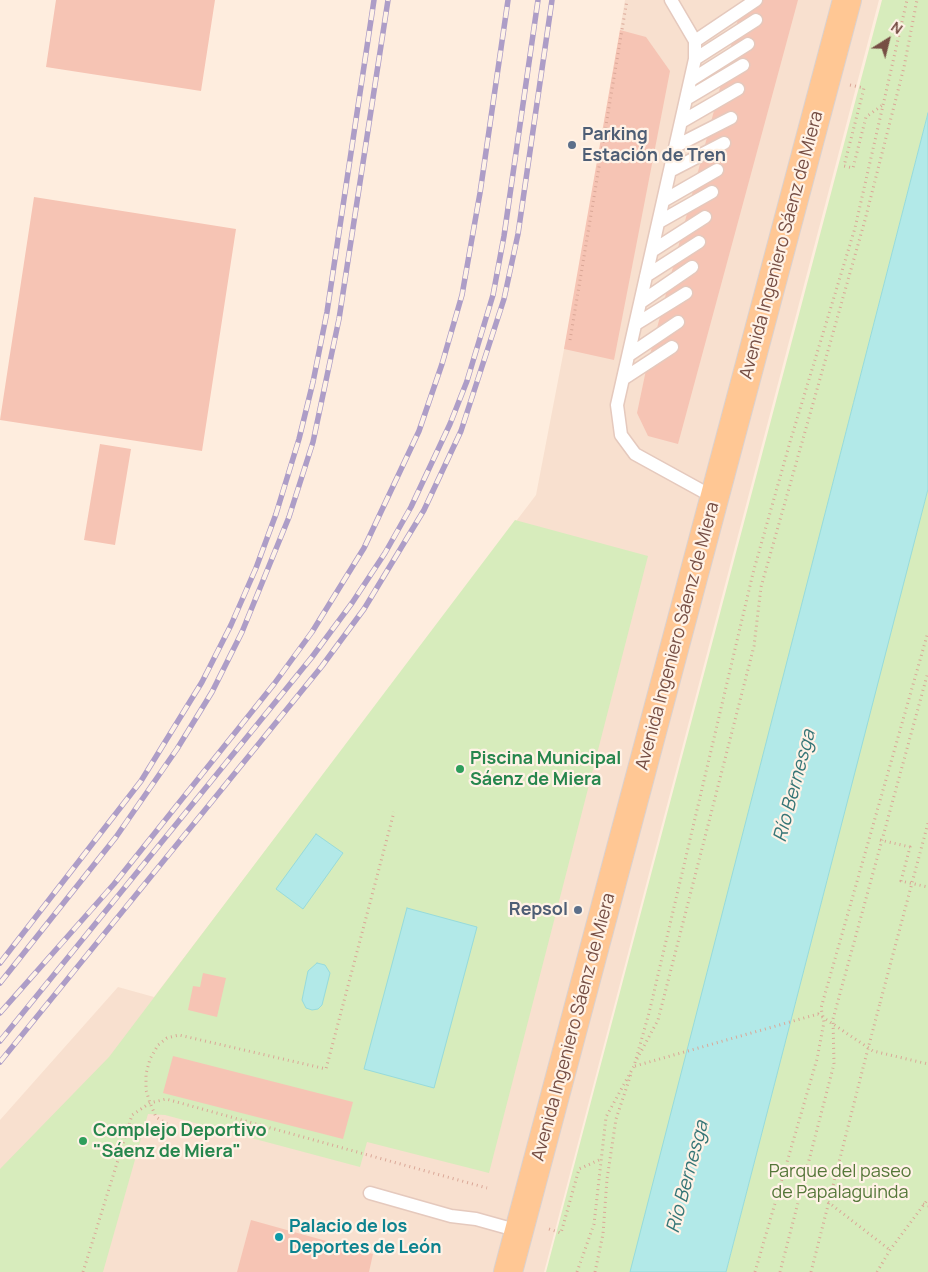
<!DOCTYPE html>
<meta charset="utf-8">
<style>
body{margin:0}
#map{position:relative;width:928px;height:1272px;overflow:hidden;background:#feedde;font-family:Manrope,sans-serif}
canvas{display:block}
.north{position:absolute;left:863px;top:15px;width:50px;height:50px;-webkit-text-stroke:4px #fff2e6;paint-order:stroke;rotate:36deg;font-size:14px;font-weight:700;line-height:20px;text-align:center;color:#764e44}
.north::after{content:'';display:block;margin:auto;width:18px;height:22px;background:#764e44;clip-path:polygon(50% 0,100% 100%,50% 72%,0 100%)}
</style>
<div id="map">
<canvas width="928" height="1272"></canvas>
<div class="north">N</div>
</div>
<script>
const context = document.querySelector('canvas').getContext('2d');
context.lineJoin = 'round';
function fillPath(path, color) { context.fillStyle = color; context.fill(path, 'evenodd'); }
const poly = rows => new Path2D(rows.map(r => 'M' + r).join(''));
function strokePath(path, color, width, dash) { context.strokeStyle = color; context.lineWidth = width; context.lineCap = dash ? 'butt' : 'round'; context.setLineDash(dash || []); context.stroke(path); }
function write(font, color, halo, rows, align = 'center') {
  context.font = font + ' Manrope,sans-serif'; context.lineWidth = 4.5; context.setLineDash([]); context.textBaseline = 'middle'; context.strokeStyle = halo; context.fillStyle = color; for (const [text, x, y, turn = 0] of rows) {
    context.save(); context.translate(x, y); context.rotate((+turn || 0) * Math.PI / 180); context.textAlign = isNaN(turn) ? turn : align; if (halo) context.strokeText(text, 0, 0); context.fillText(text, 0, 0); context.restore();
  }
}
const residential = poly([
 [625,0,879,0,544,1272,0,1272,0,1120,118,987,154,997,536,495,577,282]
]);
const green = poly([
 [882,0,928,0,928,113,631,1272,546,1272],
 [928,489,928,1272,726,1272,908,563],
 [515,520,648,556,489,1173,367,1142,360,1167,165,1115,148,1114,103,1272,0,1272,0,1169,109,1057]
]);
const water = poly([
 [928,113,928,489,726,1272,630,1272,928,113],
 [316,834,343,853,303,909,276,889,316,834],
 [407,908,477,927,434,1088,364,1069,407,908],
 [317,963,325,965,330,973,322,1005,318,1009,312,1010,306,1008,302,1000,308,971,317,963]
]);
const building = poly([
 [56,0,215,0,201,91,46,67],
 [743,0,798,0,678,444,648,436,637,413,646,370],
 [620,30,646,37,670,71,614,360,564,349],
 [34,197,236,229,202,451,0,420],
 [100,444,131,449,115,545,84,540],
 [203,973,226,978,217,1017,188,1010,193,986,200,987],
 [173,1056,353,1102,343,1139,163,1093],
 [251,1220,373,1254,369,1272,237,1272]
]);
const path = poly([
 [850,85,864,88,844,166,853,168,866,117,884,104],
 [570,340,627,0],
 [880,840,910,847,901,881,928,887],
 [880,1003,928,823],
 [637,1059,658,1020,754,646,761,587,865,220,904,67,917,0],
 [635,1066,818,1014,873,1051,928,1064],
 [167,1124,156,1117,150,1103,146,1090,146,1074,150,1059,158,1045,167,1038,179,1035,326,1069,394,812],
 [828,1202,890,1250],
 [923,1204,928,1206],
 [549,1229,561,1233,579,1169,599,1160],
 [83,1272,132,1115,150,1103,166,1099,487,1188],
 [577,1272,594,1224,606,1117,634,1066,649,1013,753,573,790,442,855,228,907,0],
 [595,1272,603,1234,607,1179,616,1119,631,1074],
 [755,1272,817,1059,824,1022,821,1008,928,632],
 [780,1272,834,1064,833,1019,928,672],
 [811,1272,864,1064],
 [877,1272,890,1250,928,1199]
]);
const lane = poly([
 [671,0,695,41,695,59,617,405,621,435,635,454,715,498],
 [695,41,756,0],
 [695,59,756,20],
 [691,80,748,44],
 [686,99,743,65],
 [681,122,738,89],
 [676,146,731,118],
 [670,171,724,143],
 [663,201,717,170],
 [659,222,712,192],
 [652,251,705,217],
 [646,276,699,242],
 [641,302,692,267],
 [636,324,686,293],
 [629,355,678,322],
 [623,379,672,347],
 [370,1193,451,1216,476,1219,519,1231]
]);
const primary = poly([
 [508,1272,847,0]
]);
const rail = poly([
 [0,963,141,781,202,682,231,625,256,568,276,514,299,439,313,382,327,312,374,0],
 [0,983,116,837,177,749,212,692,242,632,289,517,313,442,339,319,388,0],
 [0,1013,114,884,274,684,312,632,364,548,419,431,442,364,462,295,480,193,508,0],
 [0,1041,312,657,352,603,385,553,411,507,450,424,467,381,493,295,504,236,538,0],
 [0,1062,322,666,364,609,424,510,461,431,504,299,518,234,552,0]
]);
const pathBridge = poly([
 [864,1064,880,1003]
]);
const markers = [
 [572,145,5,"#5c6f8a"],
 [460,769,5,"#2e9e5b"],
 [578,910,5,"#5c6f8a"],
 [83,1141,5,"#2e9e5b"],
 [279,1237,5,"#0f9aa8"]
];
const serviceNames = [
 ["Parking",582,135],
 ["Estación de Tren",582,156],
 ["Repsol",568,910,"right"]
];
const streetNames = [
 ["Avenida Ingeniero Sáenz de Miera",782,245,-75],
 ["Avenida Ingeniero Sáenz de Miera",678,636,-75],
 ["Avenida Ingeniero Sáenz de Miera",574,1027,-75]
];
const leisureNames = [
 ["Piscina Municipal",470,759],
 ["Sáenz de Miera",470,780],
 ["Complejo Deportivo",93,1131],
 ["\"Sáenz de Miera\"",93,1152]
];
const parkNames = [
 ["Parque del paseo",840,1172],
 ["de Papalaguinda",840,1193]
];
const cultureNames = [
 ["Palacio de los",289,1227],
 ["Deportes de León",289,1248]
];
const waterNames = [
 ["Río Bernesga",795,786,-75],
 ["Río Bernesga",688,1177,-75]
];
fillPath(residential, '#f8e0cf');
fillPath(green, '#d7ecbc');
fillPath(water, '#b2e9e8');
strokePath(water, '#97dbdb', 1);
fillPath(building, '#f6c4b4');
strokePath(lane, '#e5c9bd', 15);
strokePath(primary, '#dbd1ce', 30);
strokePath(path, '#daa797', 3, [1, 4]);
strokePath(lane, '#fff', 12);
strokePath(primary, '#ffc794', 28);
strokePath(rail, '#ad9dc7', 5.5);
strokePath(rail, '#fff2e6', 4, [11]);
strokePath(pathBridge, '#daa797', 3, [1, 4]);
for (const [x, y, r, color] of markers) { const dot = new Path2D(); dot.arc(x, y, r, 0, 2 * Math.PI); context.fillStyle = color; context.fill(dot); strokePath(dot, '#fff2e6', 2); }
write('bold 18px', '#4e5e75', '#fff2e6', serviceNames, 'left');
write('18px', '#764e44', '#fff2e6', streetNames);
write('bold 18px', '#27864d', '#fff2e6', leisureNames, 'left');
write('18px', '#557739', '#fff2e6', parkNames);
write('bold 18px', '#0d838f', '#fff2e6', cultureNames, 'left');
write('italic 19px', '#357576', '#fff2e6', waterNames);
</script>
